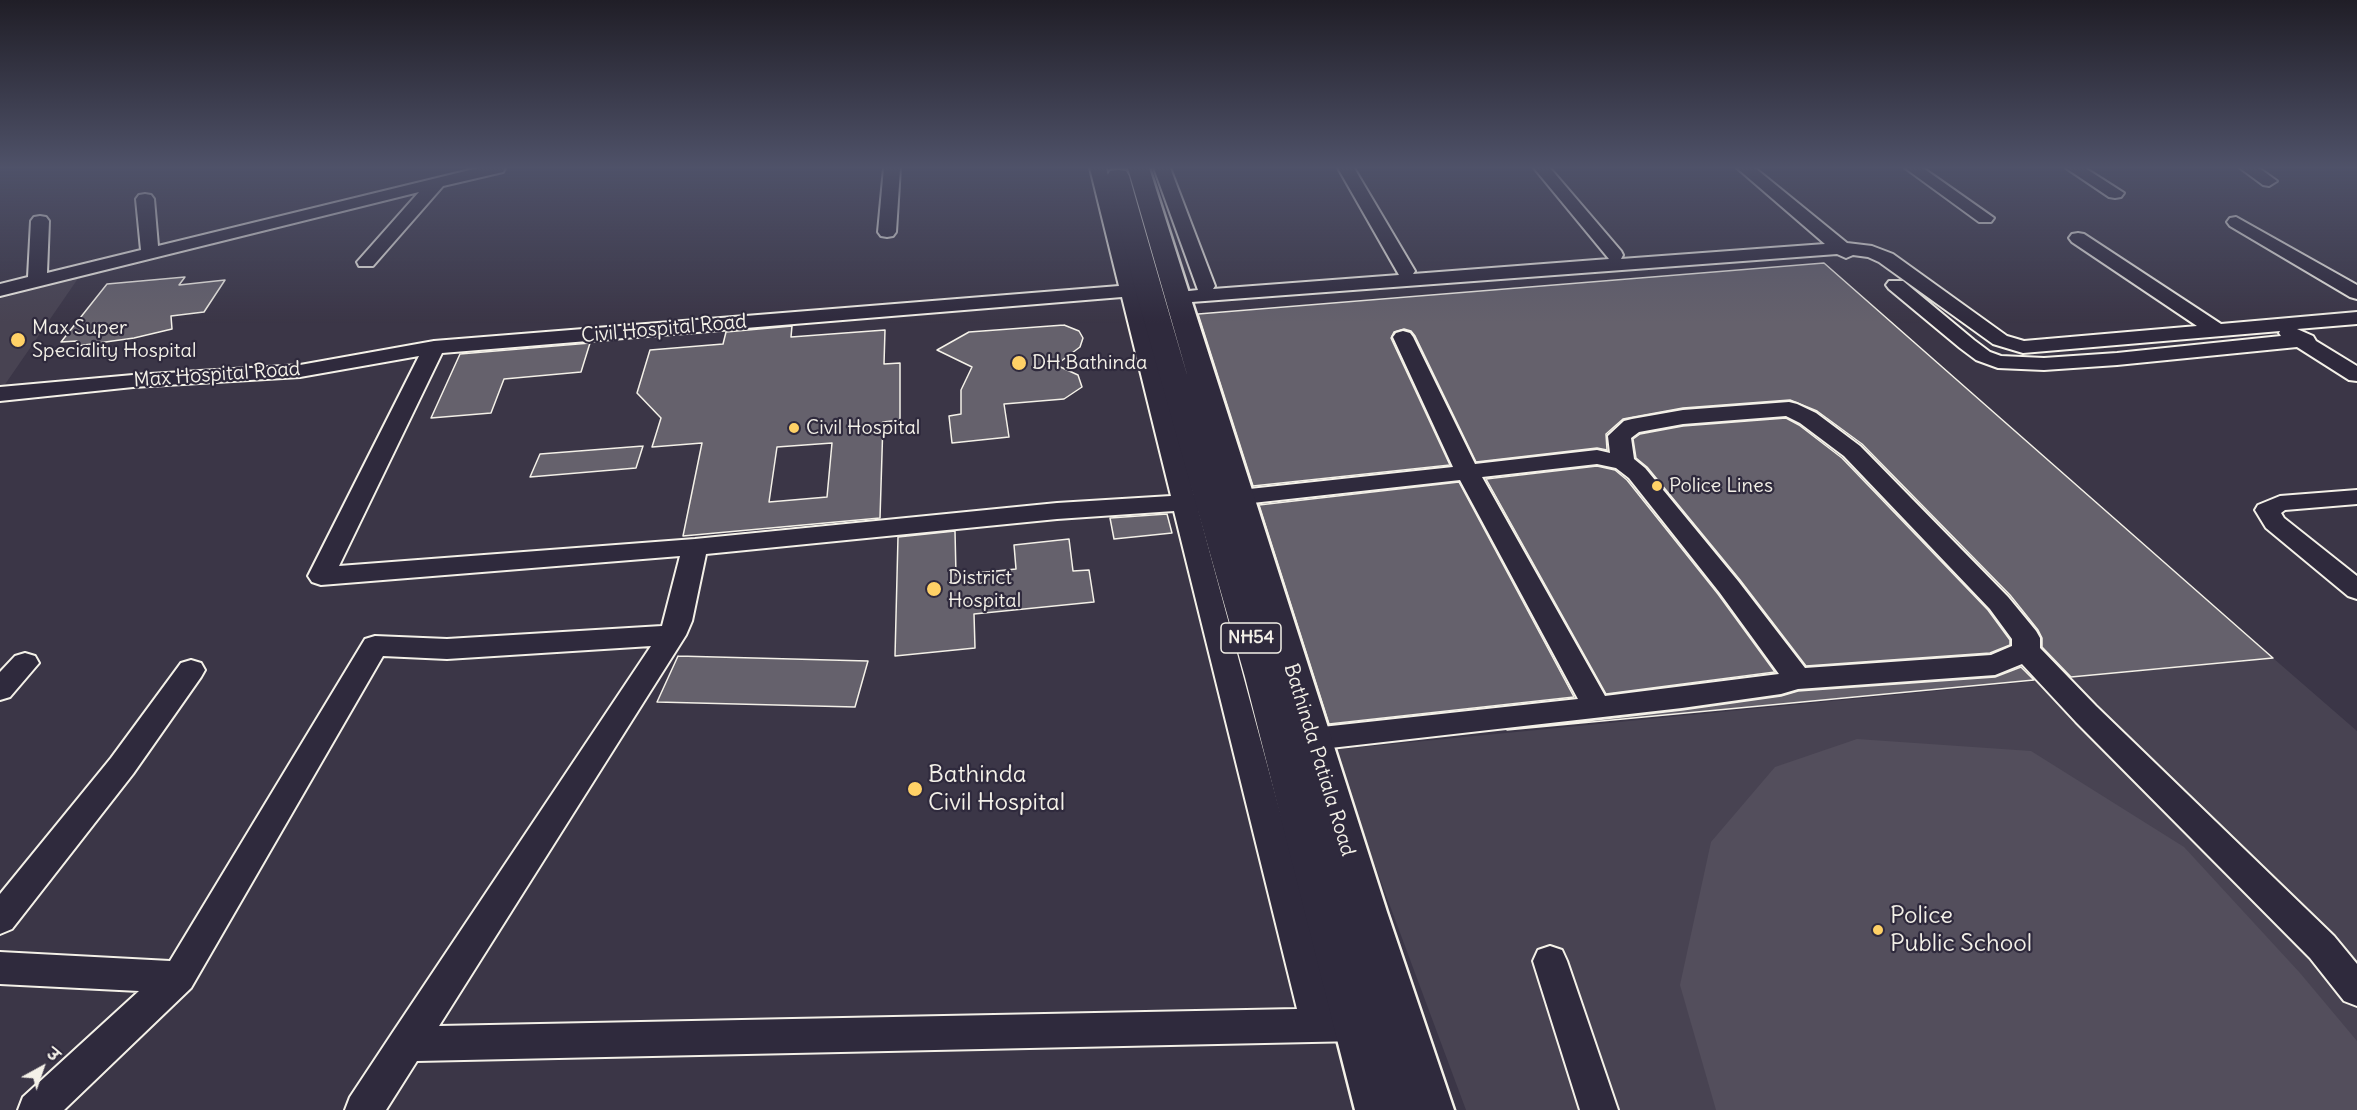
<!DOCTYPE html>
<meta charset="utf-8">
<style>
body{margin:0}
#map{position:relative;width:2357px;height:1110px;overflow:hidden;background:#3b3647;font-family:Delius,"Playpen Sans Deva",sans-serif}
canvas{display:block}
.north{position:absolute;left:12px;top:1038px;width:60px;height:60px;-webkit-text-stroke:4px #2f2a3d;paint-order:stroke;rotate:40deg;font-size:16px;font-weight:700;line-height:24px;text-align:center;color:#f4f1e8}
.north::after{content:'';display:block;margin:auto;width:21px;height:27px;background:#f4f1e8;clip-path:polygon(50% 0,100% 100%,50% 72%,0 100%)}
</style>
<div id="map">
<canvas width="2357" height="1110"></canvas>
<div class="north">उ</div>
</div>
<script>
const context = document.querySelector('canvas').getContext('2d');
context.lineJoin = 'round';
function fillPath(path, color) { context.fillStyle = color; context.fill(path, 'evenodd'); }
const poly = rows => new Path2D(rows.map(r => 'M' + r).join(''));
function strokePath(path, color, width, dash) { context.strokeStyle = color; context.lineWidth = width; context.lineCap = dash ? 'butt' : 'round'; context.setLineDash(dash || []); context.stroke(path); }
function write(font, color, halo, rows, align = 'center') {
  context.font = font + ' Delius,sans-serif'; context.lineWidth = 4.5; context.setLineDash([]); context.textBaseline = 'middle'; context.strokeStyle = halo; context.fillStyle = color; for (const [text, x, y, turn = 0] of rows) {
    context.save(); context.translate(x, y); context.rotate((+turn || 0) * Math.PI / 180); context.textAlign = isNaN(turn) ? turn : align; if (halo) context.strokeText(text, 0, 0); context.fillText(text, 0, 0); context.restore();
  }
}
const built = poly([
 [79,277,6,383,0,394,0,296],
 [2273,658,2357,731,2357,1110,1466,1110,1332,750]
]);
const green = poly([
 [1857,739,2031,751,2184,847,2300,973,2357,1041,2357,1110,1716,1110,1680,985,1711,842,1775,767]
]);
const building = poly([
 [1824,263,2273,658,2071,677,2042,647,2042,638,2038,630,2010,595,1862,444,1817,411,1790,400,1683,408,1623,419,1606,434,1607,450,1597,448,1476,462,1415,336,1411,331,1404,329,1394,332,1391,338,1450,465,1253,486,1198,314,1824,263],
 [185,277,179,285,225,280,204,312,171,316,172,329,134,338,77,346,77,341,61,342,107,284,185,277],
 [1064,325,1079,331,1083,338,1080,347,1056,365,1078,375,1082,387,1064,399,1004,404,1009,437,952,443,949,416,961,414,961,390,972,367,937,350,969,332,1064,325],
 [792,326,791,337,885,330,884,364,900,363,900,420,883,422,880,518,683,536,702,443,652,447,661,418,637,393,650,350,723,344,726,332,792,326],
 [832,443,827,497,769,502,777,447,832,443],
 [590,343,581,372,504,379,491,413,431,418,460,354,590,343],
 [1786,418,1799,425,1842,458,1988,610,2010,640,2010,645,1990,653,1806,666,1740,580,1647,467,1636,458,1633,439,1640,434,1683,426,1786,418],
 [643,446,636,468,530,477,540,454,643,446],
 [1597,466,1615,470,1627,480,1718,594,1775,672,1606,694,1486,479,1597,466],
 [1459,482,1574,697,1329,724,1259,505,1459,482],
 [1167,514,1172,533,1114,539,1110,518,1167,514],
 [955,531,956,575,1016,569,1014,545,1069,539,1073,571,1089,570,1094,602,974,614,975,648,895,656,898,537,955,531],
 [678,656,868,661,855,707,657,702,678,656],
 [2021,667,2034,680,1507,730,1682,710,1781,696,1798,691,1995,677,2021,667]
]);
const minor = poly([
 [478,168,505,168,503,172,443,186,373,266,359,266,357,262,419,192,0,296,0,284,28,277,31,221,34,217,40,216,46,217,49,221,47,273,141,250,136,199,139,195,145,194,151,195,154,199,158,246,478,168],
 [884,168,900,168,896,232,893,236,887,237,881,236,878,232,884,168],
 [1090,168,1106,168,1138,284,1148,283,1155,285,1158,289,1155,293,1141,295,1194,495,1453,467,1393,337,1396,333,1403,331,1410,333,1413,337,1475,464,1597,450,1610,453,1608,436,1624,421,1632,419,1683,410,1789,402,1797,404,1816,413,1860,446,2008,597,2036,631,2040,638,2040,648,2096,706,2334,936,2357,964,2357,1006,2344,1001,2310,958,2076,722,2022,664,1995,675,1798,689,1781,694,1682,708,1313,750,1302,747,1298,739,1302,731,1313,728,1578,699,1460,480,1198,509,1333,1008,1359,1007,1372,1012,1377,1024,1372,1036,1359,1041,417,1061,386,1110,345,1110,350,1097,393,1032,651,646,447,659,383,656,191,988,64,1110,18,1110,23,1097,139,991,0,984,0,952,170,961,365,639,375,636,447,639,662,626,680,556,321,585,312,582,308,576,419,356,300,377,133,387,0,401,0,387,133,375,300,365,434,341,1119,286,1090,168],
 [1122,297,1171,496,1057,503,695,539,339,566,442,353,1122,297],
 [1786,416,1800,423,1844,456,1990,609,2012,639,2012,646,1991,655,1805,668,1738,581,1645,468,1634,459,1631,438,1639,432,1683,424,1786,416],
 [1597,464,1616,468,1629,478,1720,593,1779,674,1605,696,1482,477,1597,464],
 [1174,511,1297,1009,439,1026,686,635,692,621,706,554,1057,519,1174,511],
 [1154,168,1170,168,1215,286,1213,289,1399,275,1338,168,1354,168,1415,271,1413,274,1609,259,1534,168,1550,168,1621,251,1623,255,1621,259,1825,244,1737,168,1755,168,1847,243,1872,246,1893,254,2007,336,2024,341,2197,326,2072,242,2069,238,2072,234,2078,233,2084,234,2221,324,2357,312,2357,324,2297,329,2313,336,2316,341,2357,366,2357,381,2349,380,2297,347,2117,365,2044,370,1998,368,1976,360,1960,348,1889,289,1886,285,1889,281,1903,281,1974,340,1990,352,2001,356,2044,358,2117,353,2281,336,2279,333,2280,331,2023,353,1993,344,1879,262,1868,257,1853,255,1846,258,1837,254,1178,303,1171,301,1168,297,1171,293,1198,290,1154,168],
 [1905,168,1923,168,1994,218,1991,222,1979,222,1905,168],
 [2066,168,2085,168,2124,193,2121,197,2115,198,2109,197,2066,168],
 [2240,168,2259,168,2277,181,2269,186,2263,185,2240,168],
 [2236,217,2357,285,2357,299,2350,297,2230,226,2227,222,2230,218,2236,217],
 [2357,490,2357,504,2285,510,2281,513,2284,518,2357,576,2357,599,2348,596,2266,528,2255,510,2258,505,2280,496,2357,490],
 [25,653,35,656,39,663,10,697,0,700,0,672,15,656,25,653],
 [191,660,201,663,205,670,201,677,133,774,12,929,0,934,0,894,111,758,181,663,191,660],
 [1550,946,1562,950,1567,961,1618,1110,1580,1110,1533,961,1538,950,1550,946]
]);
const highway = poly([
 [1128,168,1149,168,1387,912,1454,1110,1355,1110,1245,677,1135,289,1107,176,1110,171,1118,170,1126,171,1129,176,1188,378,1128,168]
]);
const markers = [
 [18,340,8,"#ffd166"],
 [1019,363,8,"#ffd166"],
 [794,428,6,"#ffd166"],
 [1657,486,6,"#ffd166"],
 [934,589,8,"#ffd166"],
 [915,789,8,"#ffd166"],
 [1878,930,6,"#ffd166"]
];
const shields = [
 [1251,638,60]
];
const shieldNames = [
 ["NH54",1251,638]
];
const poiNames = [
 ["Max Super",32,328],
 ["Speciality Hospital",32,351],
 ["DH Bathinda",1032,363],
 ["Civil Hospital",806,428],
 ["Police Lines",1669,486],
 ["District",948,578],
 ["Hospital",948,601]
];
const streetNames = [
 ["Civil Hospital Road",664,329,-5],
 ["Max Hospital Road",217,375,-4],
 ["Bathinda Patiala Road",1319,760,73]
];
const nearPoinames = [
 ["Bathinda",928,775],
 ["Civil Hospital",928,803],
 ["Police",1890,916],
 ["Public School",1890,944]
];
fillPath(built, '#484352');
fillPath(green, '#534e5c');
fillPath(building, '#65616c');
strokePath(building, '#f4f1e8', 1.5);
strokePath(minor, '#f4f1e8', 4);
strokePath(highway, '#f4f1e8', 5);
fillPath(minor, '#2f2a3d');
fillPath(highway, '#2f2a3d');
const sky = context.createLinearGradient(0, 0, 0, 323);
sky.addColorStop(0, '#201e27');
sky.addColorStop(0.52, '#4f5269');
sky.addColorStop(1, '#4f526900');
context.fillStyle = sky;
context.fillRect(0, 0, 2357, 323);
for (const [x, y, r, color] of markers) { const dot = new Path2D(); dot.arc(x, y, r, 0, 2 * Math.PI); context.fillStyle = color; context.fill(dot); strokePath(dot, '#2f2a3d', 2); }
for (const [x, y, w] of shields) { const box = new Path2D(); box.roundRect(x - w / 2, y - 15, w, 30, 4.5); context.fillStyle = '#2f2a3d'; context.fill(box); strokePath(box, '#f4f1e8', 1.5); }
write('bold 18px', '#f4f1e8', null, shieldNames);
write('20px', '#f4f1e8', '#2f2a3d', poiNames, 'left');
write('20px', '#f4f1e8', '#2f2a3d', streetNames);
write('24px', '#f4f1e8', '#2f2a3d', nearPoinames, 'left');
</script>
